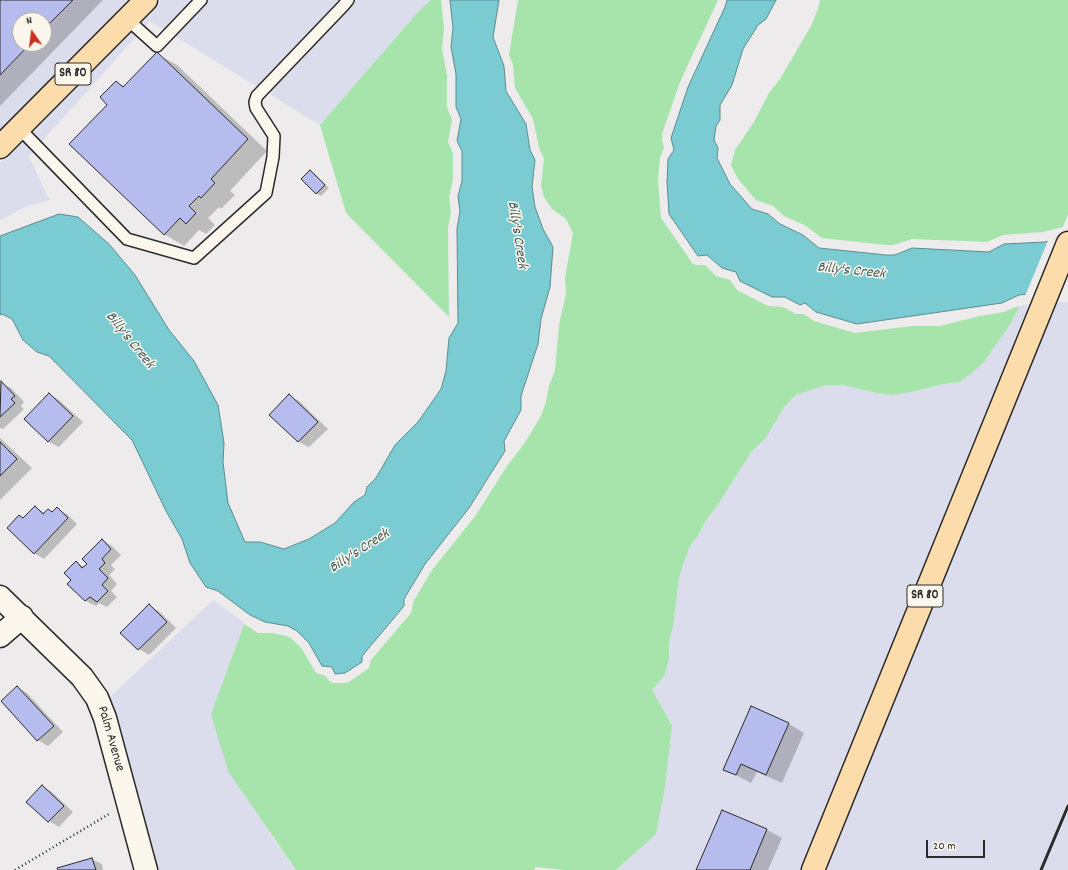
<!DOCTYPE html>
<style>
body{margin:0}
#map{position:relative;width:1068px;height:870px;overflow:hidden;background:#edebec;font-family:Dekko,sans-serif}
canvas{display:block}
.north{position:absolute;left:12px;top:12px;width:40px;height:40px;box-sizing:border-box;background:#fbf7ec;border:1px solid #a8a59f;border-radius:50%;rotate:346deg;font-size:11px;font-weight:700;line-height:16px;text-align:center;color:#2b2b2b}
.north::after{content:'';display:block;margin:auto;width:14px;height:18px;background:#c8321e;clip-path:polygon(50% 0,100% 100%,50% 72%,0 100%)}
.scale{position:absolute;left:926px;top:840px;width:59px;height:18px;box-sizing:border-box;border:2px solid #2b2b2b;border-top:0;padding-left:5px;font-size:12px;line-height:14px;white-space:nowrap;color:#2b2b2b;-webkit-text-stroke:3px #fbf7ec;paint-order:stroke}
</style>
<div id="map">
<canvas width="1068" height="870"></canvas>
<div class="north">N</div>
<div class="scale">20 m</div>
</div>
<script>
const context = document.querySelector('canvas').getContext('2d');
context.lineJoin = 'round';
function fillPath(path, color) { context.fillStyle = color; context.fill(path, 'evenodd'); }
const poly = rows => new Path2D(rows.map(r => 'M' + r).join(''));
function strokePath(path, color, width, dash) { context.strokeStyle = color; context.lineWidth = width; context.lineCap = dash ? 'butt' : 'round'; context.setLineDash(dash || []); context.stroke(path); }
function write(font, color, halo, rows, align = 'center') {
  context.font = font + ' Dekko,sans-serif'; context.lineWidth = 3; context.setLineDash([]); context.textBaseline = 'middle'; context.strokeStyle = halo; context.fillStyle = color; for (const [text, x, y, turn = 0] of rows) {
    context.save(); context.translate(x, y); context.rotate((+turn || 0) * Math.PI / 180); context.textAlign = isNaN(turn) ? turn : align; if (halo) context.strokeText(text, 0, 0); context.fillText(text, 0, 0); context.restore();
  }
}
const built = poly([
 [0,0,130,0,0,131],
 [20,20,44,20,44,44,20,44],
 [161,0,431,0,418,12,320,125,150,21,29,156,49,200,25,207,0,220,0,163],
 [1056,302,1068,302,1068,870,825,870],
 [1032,304,802,870,616,870,656,834,672,725,652,690,665,675,669,659,669,643,673,627,679,578,684,562,690,546,699,534,706,520,717,506,752,451,766,438,784,407,796,395,826,385,843,385,876,393,911,392,944,384,960,382,972,373,984,362,1018,309,1018,306],
 [213,600,243,622,244,624,211,714,270,834,296,870,156,870,110,697]
]);
const green = poly([
 [431,0,441,0,444,28,442,49,447,75,447,107,452,120,448,142,453,153,453,179,449,198,451,212,448,228,449,317,346,213,320,125,418,12],
 [518,0,718,0,680,82,662,134,662,140,664,148,660,158,658,180,661,218,693,264,696,265,705,265,716,276,730,280,737,290,768,306,783,307,796,314,804,314,814,321,855,333,912,326,940,326,980,316,1004,312,1018,306,1018,309,1011,323,984,362,972,373,960,382,944,384,911,392,893,395,876,393,843,385,826,385,796,395,784,407,766,438,752,451,717,506,706,520,699,534,690,546,684,562,679,578,673,627,669,643,669,659,665,675,652,690,672,725,665,787,656,834,616,870,565,870,535,867,535,870,296,870,228,771,211,714,244,624,258,633,272,633,287,636,292,639,302,649,316,673,326,676,329,681,333,683,345,683,349,682,369,668,371,660,411,613,412,610,413,602,432,570,476,515,507,466,524,444,541,416,546,402,549,386,555,370,559,325,566,294,565,278,573,233,566,219,552,209,544,197,541,186,544,159,539,148,533,119,515,88,513,65,509,55],
 [820,0,1068,0,1068,214,1063,227,1043,232,1003,235,987,242,912,239,893,245,886,245,822,238,806,226,784,216,773,206,756,200,738,179,731,165,735,150,754,122,769,93,780,79,811,26,818,9]
]);
const water = poly([
 [450,0,499,0,493,37,504,66,506,91,526,124,530,150,535,160,532,187,535,207,543,229,553,247,550,287,541,319,538,344,521,396,521,410,504,441,505,451,469,508,425,564,404,599,404,606,362,656,362,662,345,673,335,674,332,667,322,666,309,643,297,631,288,626,265,622,250,615,218,591,206,587,190,563,182,539,166,511,132,440,49,356,37,352,23,340,12,319,2,314,0,315,0,236,59,214,78,217,109,244,135,275,169,330,194,361,218,405,224,443,223,462,228,503,245,542,260,542,284,549,309,539,335,523,354,502,365,495,367,487,376,478,395,445,418,422,441,389,446,371,449,338,458,323,457,228,460,212,458,196,462,181,462,151,457,141,461,119,456,107,456,74,451,47,453,28,450,0],
 [727,0,776,0,766,19,758,25,743,49,732,85,720,105,720,120,716,126,714,140,718,148,717,158,730,184,752,209,768,214,780,224,803,235,819,248,886,255,895,255,912,248,989,252,1004,244,1045,242,1068,236,1053,291,1019,295,1002,303,857,324,816,312,805,303,800,305,785,297,772,297,740,281,736,272,722,268,707,255,698,256,669,214,667,182,668,159,674,150,671,138,688,87,725,7,727,0]
]);
const pier = poly([
 [1068,234,1068,290,1053,293,1025,296,1049,238]
]);
const shadow = poly([
 [0,0,103,0,0,106],
 [20,20,44,20,44,44,20,44],
 [157,54,177,65,267,151,230,191,235,195,221,209,219,207,208,218,215,225,206,234,199,230,184,246,164,234,109,105,116,82,125,87],
 [310,172,315,174,329,188,321,196,316,193],
 [1,383,11,388,24,402,21,406,24,409,3,429,0,428,0,384],
 [49,394,59,400,83,422,59,447,49,442,25,419],
 [289,396,299,401,328,429,309,447,299,442,271,414],
 [0,438,32,468,0,500],
 [35,507,45,513,53,513,57,509,67,514,77,524,44,559,34,553,24,519],
 [102,540,112,546,121,555,111,565,115,569,109,575,117,584,111,591,117,597,107,607,99,603,96,606,86,601,69,584,73,580,76,562,84,567,88,564],
 [149,606,159,611,176,628,149,655,139,649],
 [17,687,27,693,63,732,48,746,38,740,2,701],
 [752,708,789,724,804,733,782,783,757,772,751,783,724,769],
 [42,786,52,792,73,812,59,827,49,821,28,801],
 [722,811,767,830,782,838,768,870,698,870],
 [92,859,102,864,103,870,59,870]
]);
const building = poly([
 [0,0,73,0,44,29,44,20,20,20,20,44,30,44,0,75,0,0],
 [157,52,248,139,211,179,215,183,201,198,199,196,189,206,196,213,186,224,180,218,164,235,69,144,107,105,100,97,116,81,123,87,157,52],
 [310,170,325,185,316,194,301,179,310,170],
 [1,381,15,396,11,399,15,403,0,417,1,381],
 [49,393,73,416,48,442,24,419,49,393],
 [289,394,318,422,298,442,269,415,289,394],
 [0,442,17,459,0,476,0,442],
 [35,506,43,514,48,509,52,512,57,507,68,518,34,554,7,528,19,515,23,518,35,506],
 [102,539,111,549,102,559,105,563,99,569,108,578,102,585,108,591,97,602,90,597,85,601,67,584,71,580,64,573,76,561,82,568,87,564,82,559,102,539],
 [149,604,167,622,138,650,120,633,149,604],
 [17,686,54,726,37,741,1,701,17,686],
 [751,706,789,723,766,775,741,764,736,775,723,770,751,706],
 [42,785,64,806,48,822,26,802,42,785],
 [722,810,767,829,750,870,696,870,722,810],
 [92,858,96,870,58,870,57,868,92,858]
]);
const path = poly([
 [15,870,109,814]
]);
const service = poly([
 [127,19,157,46,201,0],
 [19,128,127,239,194,258,266,193,273,157,274,136,256,108,255,102,257,96,343,6,348,0]
]);
const minor = poly([
 [0,597,82,677,97,698,105,718,146,870],
 [0,636,22,617]
]);
const primary = poly([
 [0,147,146,0],
 [813,870,1068,243]
]);
const rail = poly([
 [1041,870,1068,806]
]);
const shields = [
 [73,74,36],
 [925,596,36]
];
const shieldNames = [
 ["SR 80",73,74],
 ["SR 80",925,596]
];
const streetNames = [
 ["Palm Avenue",110,739,74]
];
const waterNames = [
 ["Billy's Creek",516,235,81],
 ["Billy's Creek",851,272,6],
 ["Billy's Creek",129,341,51],
 ["Billy's Creek",360,552,-33]
];
fillPath(built, '#dcddec');
fillPath(green, '#a6e4ac');
fillPath(water, '#7bccd2');
strokePath(water, '#5b8c8f', 1);
fillPath(pier, '#edebec');
fillPath(shadow, '#0003');
fillPath(building, '#b6bced');
strokePath(building, '#2b2b2b', 1);
strokePath(service, '#2b2b2b', 14);
strokePath(minor, '#2b2b2b', 25);
strokePath(primary, '#2b2b2b', 25);
strokePath(path, '#2b2b2b', 2.5, [1, 3]);
strokePath(service, '#fbf7ec', 11);
strokePath(minor, '#fbf7ec', 22);
strokePath(primary, '#fddcac', 22);
strokePath(rail, '#2b2b2b', 3);
for (const [x, y, w] of shields) { const box = new Path2D(); box.roundRect(x - w / 2, y - 11, w, 22, 3); context.fillStyle = '#fbf7ec'; context.fill(box); strokePath(box, '#2b2b2b', 1); }
write('bold 13px', '#2b2b2b', null, shieldNames);
write('14px', '#2b2b2b', '#fbf7ec', streetNames);
write('italic 15px', '#435b5d', '#fbf7ec', waterNames);
</script>
